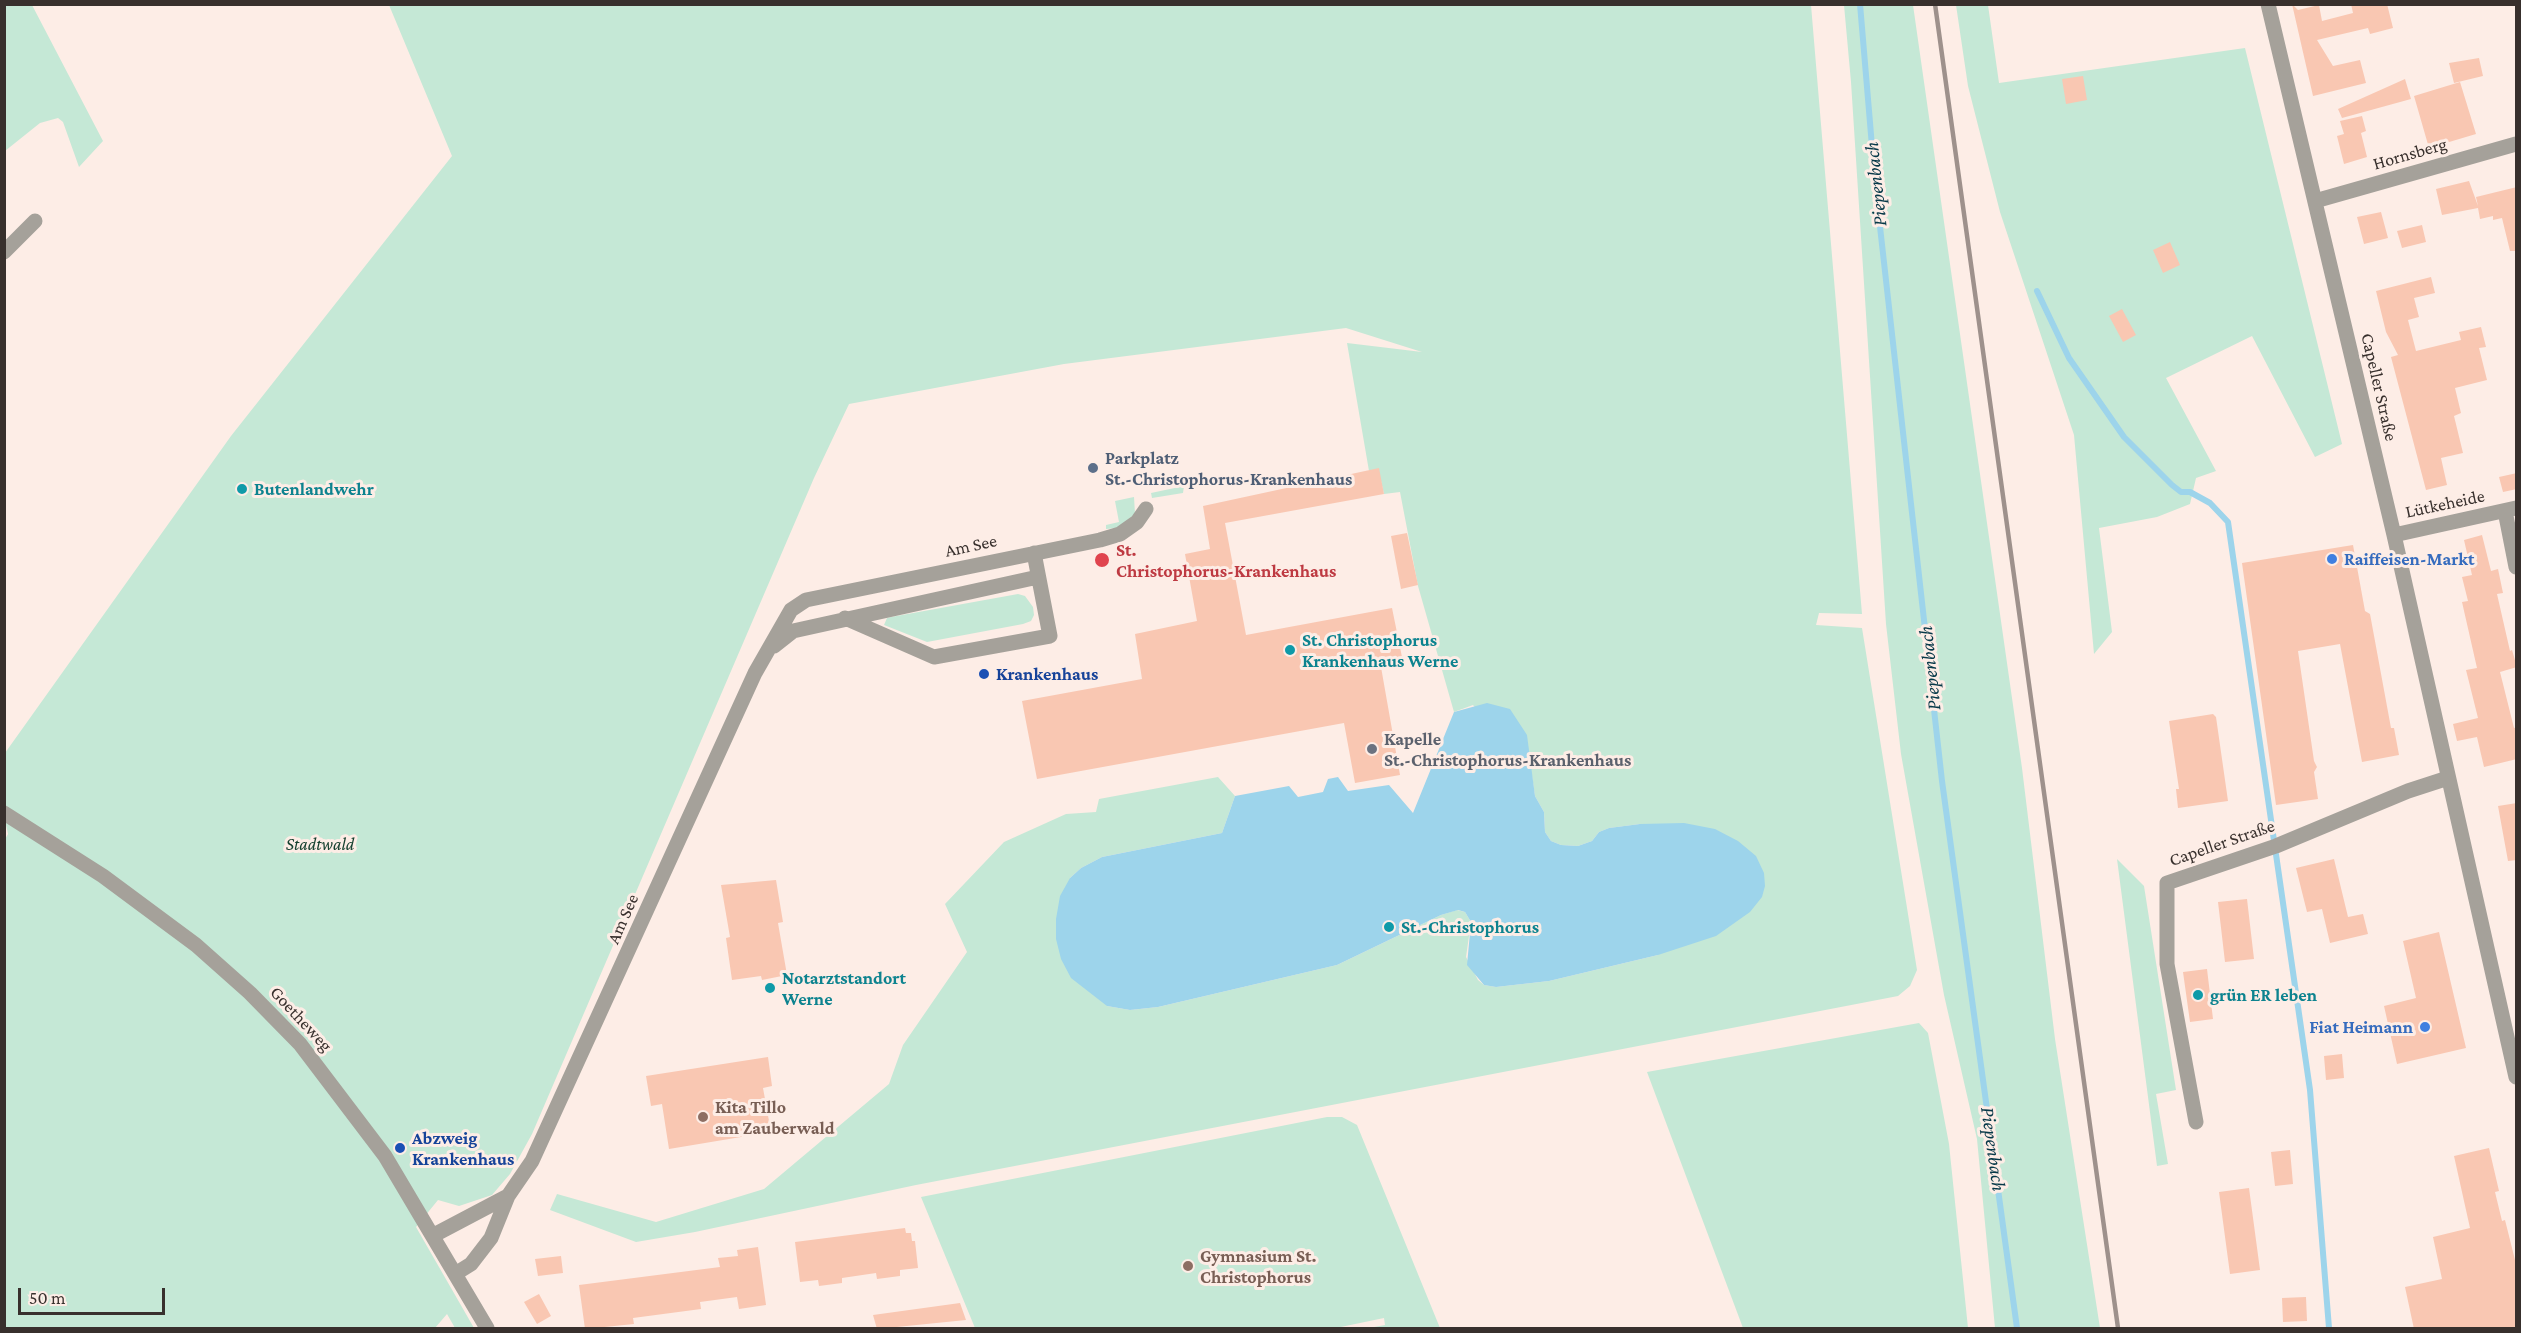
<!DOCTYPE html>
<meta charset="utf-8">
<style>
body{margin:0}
#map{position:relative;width:2521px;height:1333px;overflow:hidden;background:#fdede6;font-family:"Crimson Pro",serif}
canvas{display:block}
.frame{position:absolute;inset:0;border:6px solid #38302d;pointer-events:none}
.scale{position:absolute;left:18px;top:1288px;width:147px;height:27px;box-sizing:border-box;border:3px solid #38302d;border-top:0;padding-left:8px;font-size:18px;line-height:21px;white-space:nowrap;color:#38302d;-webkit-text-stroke:4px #fdede6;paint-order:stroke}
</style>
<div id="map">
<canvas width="2521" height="1333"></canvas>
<div class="frame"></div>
<div class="scale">50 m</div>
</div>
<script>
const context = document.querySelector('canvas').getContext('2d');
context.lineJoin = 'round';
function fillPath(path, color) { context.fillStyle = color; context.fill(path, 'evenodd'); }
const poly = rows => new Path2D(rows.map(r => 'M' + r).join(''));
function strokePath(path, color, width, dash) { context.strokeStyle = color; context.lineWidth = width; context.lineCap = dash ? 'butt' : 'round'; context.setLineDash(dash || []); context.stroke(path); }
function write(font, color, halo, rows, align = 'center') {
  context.font = font + ' "Crimson Pro",serif'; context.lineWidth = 6; context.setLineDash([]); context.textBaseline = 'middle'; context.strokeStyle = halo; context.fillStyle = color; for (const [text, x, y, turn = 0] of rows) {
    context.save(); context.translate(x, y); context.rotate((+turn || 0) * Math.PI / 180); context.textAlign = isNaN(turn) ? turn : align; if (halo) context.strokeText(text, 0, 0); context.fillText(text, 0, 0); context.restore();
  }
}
const green = poly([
 [5,4,32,5,103,141,79,167,63,122,58,118,40,123,5,151],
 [389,5,1811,5,1862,614,1819,613,1816,625,1862,628,1917,970,1910,986,1898,996,916,1185,695,1232,636,1242,550,1210,557,1194,656,1222,764,1189,889,1084,903,1045,967,952,945,904,1004,842,1066,814,1096,812,1099,799,1218,777,1235,796,1222,833,1102,857,1081,868,1070,878,1107,1006,1130,1010,1158,1007,1337,965,1441,915,1457,910,1465,912,1471,922,1466,957,1478,980,1484,985,1496,987,1549,981,1658,955,1640,824,1609,828,1599,832,1592,841,1578,846,1561,845,1551,841,1545,832,1544,812,1535,796,1532,776,1473,705,1454,712,1418,586,1400,492,1384,494,1381,481,1369,471,1347,343,1422,352,1346,328,1064,364,849,404,814,478,532,1134,510,1174,492,1195,459,1206,438,1200,416,1227,474,1328,455,1328,447,1314,435,1328,5,1328,4,841,8,834,4,816,5,753,231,436,452,156],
 [1844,5,1913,5,2022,768,2055,1039,2100,1328,1995,1328,1977,1139,1944,995,1901,754,1886,624,1851,82],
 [1956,5,1988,5,1999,83,2245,48,2342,444,2315,457,2252,336,2166,378,2216,471,2196,478,2190,504,2157,517,2099,528,2112,632,2094,654,2074,435,2000,212,1968,86],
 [1184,486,1183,493,1152,498,1151,493],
 [1134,497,1135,514,1118,528,1106,529,1106,525,1119,522,1115,501],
 [1018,594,1025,596,1033,607,1034,615,1031,621,1023,624,927,642,884,625,887,618,891,617],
 [2117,859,2144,886,2176,1090,2156,1094,2168,1164,2157,1166],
 [1919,1023,1928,1033,1949,1144,1968,1328,1743,1328,1647,1072],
 [1327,1117,1342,1117,1357,1125,1440,1328,1369,1328,1385,1325,1384,1318,1336,1328,975,1328,921,1197]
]);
const water = poly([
 [1487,703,1510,709,1527,735,1535,796,1544,812,1545,832,1551,841,1561,845,1578,846,1592,841,1599,832,1609,828,1640,824,1684,823,1715,829,1738,841,1756,856,1764,873,1765,886,1762,897,1750,912,1716,936,1658,955,1549,981,1496,987,1484,985,1467,965,1471,922,1465,912,1458,910,1441,915,1337,965,1158,1007,1130,1010,1107,1006,1071,978,1061,959,1056,939,1056,919,1060,896,1070,878,1081,868,1102,857,1222,833,1235,796,1289,786,1298,797,1323,792,1328,779,1338,777,1348,791,1389,785,1413,813,1454,712]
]);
const stream = poly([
 [1860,4,1875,182,1942,781,2017,1328],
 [2037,291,2069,358,2124,437,2172,485,2181,492,2190,492,2210,503,2228,522,2310,1090,2329,1328]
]);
const building = poly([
 [2292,4,2298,10,2319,5,2322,21,2353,13,2351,4,2387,4,2393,28,2370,34,2368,28,2317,40,2333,66,2360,60,2366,83,2313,96],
 [2479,58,2483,76,2454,83,2449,63],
 [2083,76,2087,100,2066,104,2062,79],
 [2405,79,2411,99,2342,118,2338,109],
 [2460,82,2476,134,2429,148,2414,96],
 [2362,116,2366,131,2361,133,2367,157,2344,164,2337,136,2344,134,2340,121],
 [2469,181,2478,206,2476,197,2517,187,2517,251,2510,251,2502,218,2493,220,2493,216,2480,219,2478,208,2442,215,2436,189],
 [2381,212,2388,238,2364,244,2357,217],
 [2422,225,2426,242,2402,248,2397,231],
 [2170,242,2180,265,2163,273,2153,250],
 [2431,277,2435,293,2414,298,2419,317,2408,320,2416,351,2461,340,2459,332,2481,327,2486,347,2479,348,2487,380,2455,388,2461,413,2454,416,2463,453,2441,458,2447,485,2426,490,2391,357,2398,355,2386,332,2376,291],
 [2122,309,2136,335,2123,342,2109,316],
 [1379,468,1384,494,1225,523,1246,635,1392,608,1403,662,1381,667,1400,775,1355,783,1344,723,1037,779,1022,701,1142,679,1135,634,1197,621,1185,554,1210,549,1203,506],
 [2517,473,2517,489,2503,492,2499,477],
 [1407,533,1418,585,1401,589,1391,536],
 [2482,535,2491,571,2498,569,2503,593,2497,594,2510,651,2512,650,2517,667,2500,672,2514,728,2517,727,2517,759,2484,767,2477,737,2457,741,2453,724,2478,718,2466,670,2477,668,2462,602,2468,601,2462,577,2472,575,2464,540],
 [2353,545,2365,611,2370,614,2391,728,2394,728,2399,755,2362,762,2340,644,2298,651,2314,761,2317,767,2314,772,2318,799,2276,805,2242,563],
 [2213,714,2216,717,2228,801,2178,808,2176,789,2179,789,2169,721],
 [2517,803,2517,860,2508,861,2498,806],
 [2334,859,2348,917,2363,914,2368,934,2330,943,2322,909,2307,912,2296,868],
 [776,880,783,922,778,923,787,975,762,980,761,976,732,980,726,938,730,937,721,885],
 [2247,899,2254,959,2225,962,2218,902],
 [2439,932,2466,1048,2397,1064,2384,1006,2416,998,2403,941],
 [2207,969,2213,1019,2190,1022,2183,972],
 [2342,1054,2344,1078,2326,1080,2324,1056],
 [768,1057,772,1086,763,1088,771,1132,669,1149,662,1104,651,1106,646,1076],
 [2489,1148,2499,1191,2495,1192,2502,1221,2505,1220,2517,1268,2517,1329,2414,1329,2405,1287,2442,1279,2433,1237,2470,1228,2454,1156],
 [2290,1150,2293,1184,2275,1186,2271,1152],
 [2249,1188,2260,1270,2230,1274,2219,1192],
 [905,1228,906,1233,911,1233,912,1241,915,1241,918,1268,900,1270,900,1276,877,1279,876,1273,842,1278,842,1283,819,1286,818,1280,800,1282,795,1242],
 [758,1247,766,1305,739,1309,737,1297,700,1302,701,1309,633,1318,634,1324,585,1329,579,1285,720,1267,718,1258,738,1256,737,1250],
 [561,1256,563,1273,538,1276,535,1259],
 [539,1294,551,1316,537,1324,524,1302],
 [2306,1297,2307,1321,2283,1322,2282,1298],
 [960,1303,966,1320,877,1329,873,1315]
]);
const minor = poly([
 [2268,4,2394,535,2516,1077],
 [2315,201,2516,144],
 [4,252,35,221],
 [2505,511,2516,567],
 [2394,535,2516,508],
 [845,618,934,657,1050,636,1034,553],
 [774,646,793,631,1038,577],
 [4,813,103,876,196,945,250,993,300,1044,385,1156,487,1328],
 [2196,1122,2167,964,2167,883,2276,846,2408,791,2448,778],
 [434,1235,508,1196,532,1161,755,673,791,610,806,600,1100,540,1120,534,1137,522,1146,509],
 [455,1274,471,1264,491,1238,508,1196]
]);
const rail = poly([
 [1935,4,2118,1328]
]);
const markers = [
 [1093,468,6,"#5c6f8a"],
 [242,489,6,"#0f9aa8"],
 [2332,559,6,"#3f7fe0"],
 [1102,560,8,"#e0444e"],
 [1290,650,6,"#0f9aa8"],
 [984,674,6,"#1a4fb4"],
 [1372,749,6,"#6b7280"],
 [1389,927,6,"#0f9aa8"],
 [770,988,6,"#0f9aa8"],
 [2198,995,6,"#0f9aa8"],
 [2425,1027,6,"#3f7fe0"],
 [703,1117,6,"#8d6e63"],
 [400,1148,6,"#1a4fb4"],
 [1188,1266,6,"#8d6e63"]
];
const streetNames = [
 ["Hornsberg",2410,154,-16],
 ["Capeller Straße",2379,387,77],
 ["Lütkeheide",2445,504,-12],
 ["Am See",971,546,-12],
 ["Capeller Straße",2222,843,-19],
 ["Am See",623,919,-66],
 ["Goetheweg",301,1019,47]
];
const serviceNames = [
 ["Parkplatz",1105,458],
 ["St.-Christophorus-Krankenhaus",1105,479]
];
const cultureNames = [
 ["Butenlandwehr",254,489],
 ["St. Christophorus",1302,640],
 ["Krankenhaus Werne",1302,661],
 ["St.-Christophorus",1401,927],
 ["Notarztstandort",782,978],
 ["Werne",782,999],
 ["grün ER leben",2210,995]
];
const healthNames = [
 ["St.",1116,550],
 ["Christophorus-Krankenhaus",1116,571]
];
const shopNames = [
 ["Raiffeisen-Markt",2344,559],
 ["Fiat Heimann",2413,1027,"right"]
];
const transitNames = [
 ["Krankenhaus",996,674],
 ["Abzweig",412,1138],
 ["Krankenhaus",412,1159]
];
const worshipNames = [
 ["Kapelle",1384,739],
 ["St.-Christophorus-Krankenhaus",1384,760]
];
const parkNames = [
 ["Stadtwald",320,844]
];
const educationNames = [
 ["Kita Tillo",715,1107],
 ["am Zauberwald",715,1128],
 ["Gymnasium St.",1200,1256],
 ["Christophorus",1200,1277]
];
const waterNames = [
 ["Piepenbach",1876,184,-96],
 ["Piepenbach",1930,668,-96],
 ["Piepenbach",1993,1149,82]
];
fillPath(green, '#c5e8d6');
fillPath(water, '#9dd4eb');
strokePath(stream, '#9dd4eb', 6);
fillPath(building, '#f9c7b2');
strokePath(minor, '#a5a19a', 15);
strokePath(rail, '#9e918c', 4.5);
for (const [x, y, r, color] of markers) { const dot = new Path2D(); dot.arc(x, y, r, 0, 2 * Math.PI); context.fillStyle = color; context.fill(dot); strokePath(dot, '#fdede6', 2); }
write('18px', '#38302d', '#fdede6', streetNames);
write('bold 18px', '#4e5e75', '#fdede6', serviceNames, 'left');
write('bold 18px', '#0d838f', '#fdede6', cultureNames, 'left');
write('bold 18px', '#be3a42', '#fdede6', healthNames, 'left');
write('bold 18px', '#366cbe', '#fdede6', shopNames, 'left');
write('bold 18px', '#164399', '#fdede6', transitNames, 'left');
write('bold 18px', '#5b616d', '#fdede6', worshipNames, 'left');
write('italic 18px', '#15402f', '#fdede6', parkNames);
write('bold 18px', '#785e54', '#fdede6', educationNames, 'left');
write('italic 20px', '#073949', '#fdede6', waterNames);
</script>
